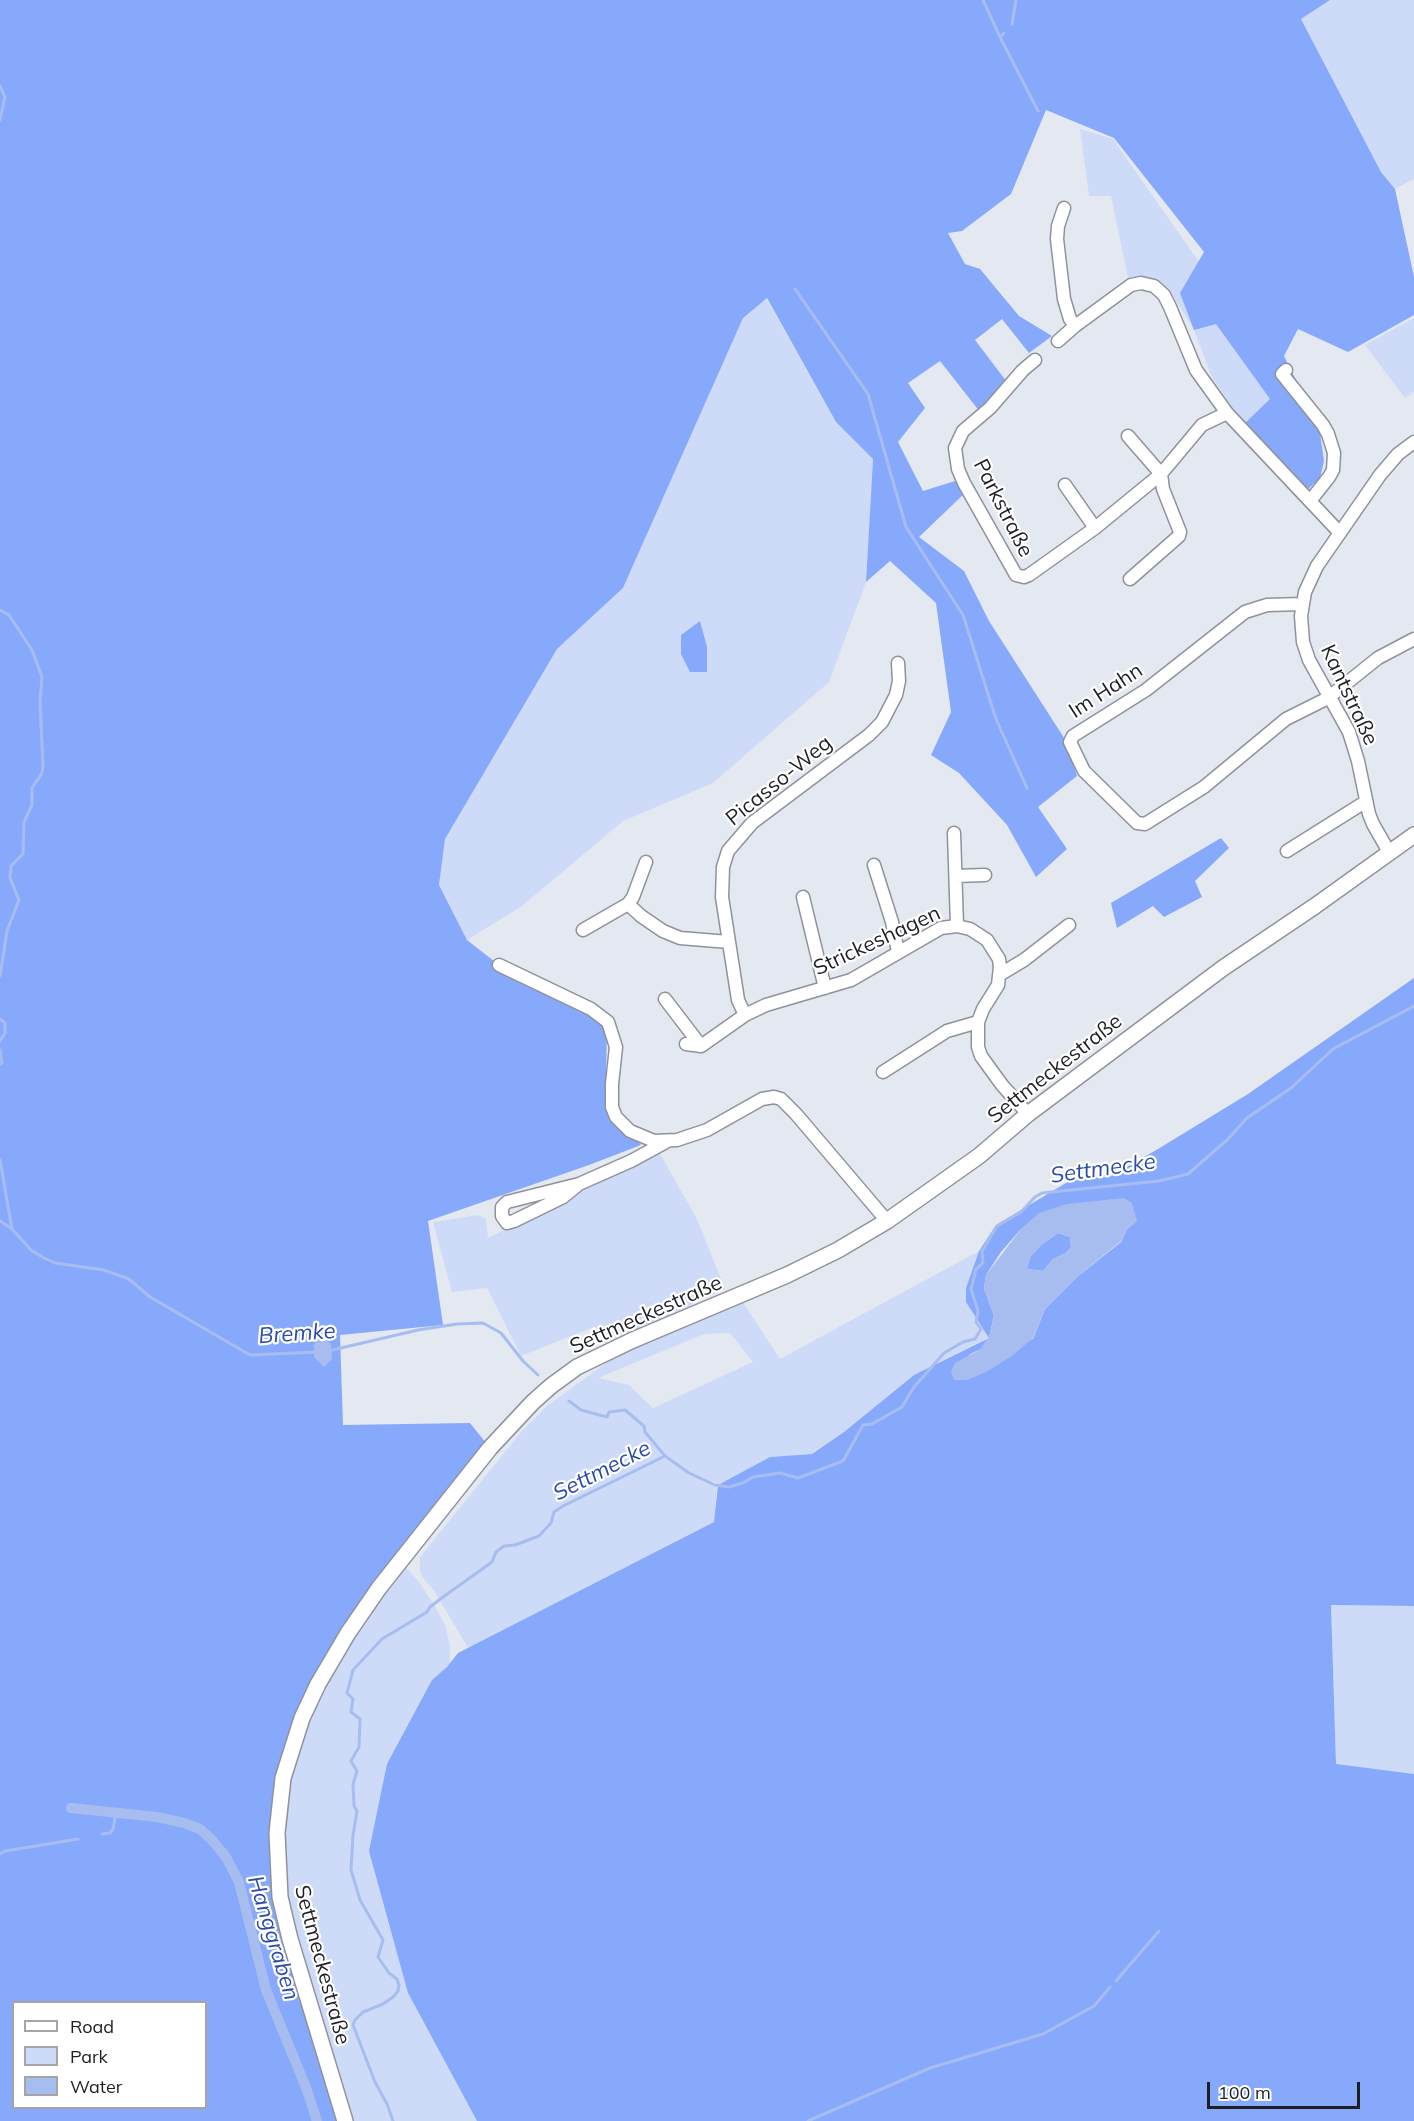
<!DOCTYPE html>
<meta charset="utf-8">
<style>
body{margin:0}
#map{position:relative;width:1414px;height:2121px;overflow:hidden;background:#e4e8f1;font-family:Mulish,sans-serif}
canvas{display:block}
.legend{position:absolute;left:12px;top:2001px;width:195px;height:108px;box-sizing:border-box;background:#fff;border:2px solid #a5a5a7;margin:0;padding:8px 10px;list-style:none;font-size:18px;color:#1e1f23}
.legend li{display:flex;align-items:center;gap:12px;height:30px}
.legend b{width:30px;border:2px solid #a5a5a7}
.scale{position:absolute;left:1207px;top:2082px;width:153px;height:27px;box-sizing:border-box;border:3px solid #1e1f23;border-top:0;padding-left:8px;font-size:18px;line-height:21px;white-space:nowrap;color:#1e1f23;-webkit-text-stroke:4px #fff;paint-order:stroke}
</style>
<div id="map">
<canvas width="1414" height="2121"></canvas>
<ul class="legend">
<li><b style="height:8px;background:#fff"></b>Road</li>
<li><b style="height:16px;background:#cddbf8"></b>Park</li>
<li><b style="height:16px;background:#a8bdef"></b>Water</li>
</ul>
<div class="scale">100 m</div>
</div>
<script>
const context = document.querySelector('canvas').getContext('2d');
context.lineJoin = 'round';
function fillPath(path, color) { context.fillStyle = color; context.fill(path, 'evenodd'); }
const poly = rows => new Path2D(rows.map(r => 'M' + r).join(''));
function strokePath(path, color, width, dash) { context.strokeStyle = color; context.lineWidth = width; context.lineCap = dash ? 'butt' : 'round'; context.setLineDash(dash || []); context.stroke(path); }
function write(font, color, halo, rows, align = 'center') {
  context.font = font + ' Mulish,sans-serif'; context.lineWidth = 4.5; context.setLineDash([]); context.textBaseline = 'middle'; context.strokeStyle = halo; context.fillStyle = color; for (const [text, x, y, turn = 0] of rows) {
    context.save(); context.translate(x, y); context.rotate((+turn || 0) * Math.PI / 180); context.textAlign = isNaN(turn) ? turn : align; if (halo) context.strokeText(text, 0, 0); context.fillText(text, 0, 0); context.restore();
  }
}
const green = poly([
 [1330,0,1414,0,1414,179,1395,189,1381,172,1301,19],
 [1080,129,1113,139,1199,262,1181,293,1194,330,1216,323,1271,400,1243,425,1211,375,1194,330,1169,289,1155,280,1128,278,1111,196,1089,196],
 [766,298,836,422,873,459,866,582,829,682,713,783,623,821,522,906,467,940,439,885,445,838,557,649,623,588,743,317],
 [1414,318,1414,392,1405,398,1365,345],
 [659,1152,697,1219,725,1289,612,1342,594,1327,521,1356,487,1288,452,1292,433,1222,478,1215,486,1219,488,1238],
 [979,1251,966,1288,989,1337,914,1375,844,1432,812,1454,770,1457,718,1485,714,1481,712,1483,717,1487,714,1522,468,1648,433,1589,423,1578,420,1571,420,1557,522,1431,547,1406,635,1342,742,1301,780,1359],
 [730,1333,753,1362,653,1408,629,1385,598,1378,704,1334],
 [404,1565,419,1582,436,1608,445,1625,450,1645,450,1664,447,1667,408,1993,477,2121,350,2121,289,1920,282,1854,289,1777,301,1736,319,1693,345,1648],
 [1331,1605,1414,1606,1414,1774,1336,1765]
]);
const forest = poly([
 [0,0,1330,0,1301,19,1381,172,1395,189,1414,277,1414,315,1348,352,1298,329,1284,356,1319,426,1324,461,1320,478,1307,490,1243,425,1270,399,1216,324,1194,330,1180,293,1204,252,1114,138,1046,110,1011,194,962,231,948,233,965,264,980,269,1019,316,1052,336,1029,353,1002,319,975,340,1007,382,980,412,940,361,908,383,925,408,898,442,923,491,955,481,966,492,919,537,964,571,989,621,1068,744,1077,776,1038,807,1067,849,1036,877,1007,825,959,773,931,755,951,712,936,603,890,561,866,582,873,459,836,422,767,298,743,318,623,588,557,649,445,839,439,885,467,940,499,965,582,1010,607,1029,606,1076,609,1110,641,1145,589,1165,428,1221,443,1325,340,1335,343,1425,470,1423,490,1448,307,1692,270,1845,276,1915,339,2121,0,2121],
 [14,2002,206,2002,206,2108,14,2108],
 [700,621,707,647,707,672,690,672,681,654,681,635],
 [1221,838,1229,848,1195,881,1202,897,1164,917,1153,906,1117,928,1111,903],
 [1414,978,1414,1606,1331,1605,1336,1764,1414,1774,1414,2121,477,2121,408,1993,369,1851,387,1764,432,1680,447,1667,458,1653,714,1522,718,1485,770,1457,812,1454,844,1432,914,1375,989,1338,966,1302,966,1288,979,1251,996,1225,1071,1180,1111,1176,1158,1149,1248,1094],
 [1137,1221,1127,1229,1121,1242,1077,1277,1045,1309,1033,1339,968,1355,981,1349,989,1337,994,1316,984,1288,986,1275,1001,1252,1021,1229],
 [1058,1233,1070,1237,1071,1247,1066,1253,1053,1259,1043,1271,1027,1269,1030,1257,1041,1245]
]);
const water = poly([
 [1124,1198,1132,1203,1137,1221,1127,1229,1121,1241,1077,1277,1045,1309,1033,1338,1012,1356,986,1372,967,1380,954,1380,951,1371,955,1363,981,1349,989,1337,994,1316,984,1288,986,1275,1021,1229,1039,1213,1067,1204],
 [1058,1233,1070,1237,1071,1247,1066,1253,1053,1259,1043,1271,1027,1269,1030,1257,1041,1245],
 [322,1337,331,1344,332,1359,324,1367,314,1357,314,1344]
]);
const stream = poly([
 [983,0,1000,37],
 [1012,24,1016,0],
 [1004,33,1000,37,1038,111],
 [0,86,5,97,0,120],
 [795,289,868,394,906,527,963,615,996,719,1027,788],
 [0,610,9,615,32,650,42,677,40,701,43,766,42,773,32,788,32,805,24,822,23,854,11,866,10,878,19,900,7,931,0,976],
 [0,1019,5,1023,5,1033,0,1041],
 [0,1050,2,1063,0,1064],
 [0,1160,12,1229],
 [0,1221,12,1229,31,1250,44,1258,55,1263,104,1270,129,1279,150,1297,250,1355,318,1352],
 [328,1351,418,1330,457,1324,483,1323,501,1333,523,1361,538,1375],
 [569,1401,581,1410,607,1417,609,1412,625,1410,644,1426,645,1432,665,1456],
 [102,1834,110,1833,113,1829,116,1813],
 [0,1854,5,1851,78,1839],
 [1116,1981,1159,1931],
 [393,2121,387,2104,375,2082,353,2025,355,2020,363,2012,383,2004,393,1997,398,1991,399,1985,397,1979,389,1973,378,1957,383,1940,360,1900,351,1870,353,1835,357,1811,354,1806,353,1784,357,1771,351,1761,359,1747,360,1719,351,1712,353,1699,347,1693,353,1670,382,1639,427,1612,430,1607,443,1597,492,1562,496,1552,504,1546,515,1545,539,1536,551,1523,554,1512,563,1506,665,1456,689,1473,715,1485,729,1487,743,1483,753,1477,780,1473,798,1478,843,1461,863,1425,872,1424,902,1407,914,1387,944,1353,963,1342,975,1339,981,1329,976,1322,978,1311,971,1289,976,1269,983,1263,982,1251,997,1226,1021,1212,1035,1197,1042,1193,1159,1181,1188,1174,1227,1140,1247,1118,1291,1088,1333,1049,1414,1006],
 [808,2121,930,2068,1043,2034,1094,2006,1110,1987]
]);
const canal = poly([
 [71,1808,157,1817,184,1823,200,1829,212,1840,226,1857,239,1882,266,1990,307,2090,317,2121]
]);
const minor = poly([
 [1064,208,1058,226,1057,239,1064,299,1070,319,1075,326,1131,285,1141,283,1154,286,1164,295,1170,307,1196,370,1227,413],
 [1058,341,1075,326],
 [1035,360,1023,370,990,408,963,431,955,448,958,469,964,483,1016,575,1024,577,1029,575,1095,528,1161,474,1202,425,1227,413,1340,533],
 [1286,370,1282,374,1323,425,1328,434,1334,453,1333,470,1329,477,1310,501],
 [1128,436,1161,474,1163,489,1180,532,1179,536,1130,579],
 [1065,485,1095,528],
 [1302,604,1267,605,1245,612,1146,690,1073,736,1070,742,1084,771,1137,823,1145,824,1204,787,1286,719,1328,698,1378,658,1414,639],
 [954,833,957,926],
 [1287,851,1365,802],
 [1389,852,1373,824,1369,814,1358,761,1349,732,1309,660,1303,642,1301,616,1305,592,1317,566,1380,475,1398,454,1414,442],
 [646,862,633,897,628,904,641,916,663,931,680,938,729,942],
 [874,865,892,922,898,952],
 [956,876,985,875],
 [803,897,825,988],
 [583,930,628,904],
 [499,965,591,1009,608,1022,616,1047,612,1084,612,1107,616,1117,630,1131,654,1141,677,1140,707,1130,762,1099,774,1097,781,1099,796,1114,887,1221],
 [999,975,1024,960,1069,925],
 [665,999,701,1046],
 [745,1015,738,1000,722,897,723,867,728,851,752,823,869,735,882,722,896,695,899,681,898,663],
 [686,1044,701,1046,745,1015,766,1005,851,980,941,928,957,926,970,929,987,940,999,959,1000,967,998,985,983,1009,978,1022,978,1047,981,1056,1002,1085,1028,1114],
 [883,1072,947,1031,978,1022],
 [579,1184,507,1202,502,1207,502,1216,507,1223,514,1221,563,1197,579,1184,631,1161,666,1142]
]);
const tertiary = poly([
 [345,2121,290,1939,280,1897,277,1833,283,1778,302,1718,318,1684,348,1633,379,1588,490,1448,533,1402,551,1386,577,1367,633,1340,787,1275,838,1250,887,1221,979,1156,1028,1114,1223,968,1315,906,1414,835]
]);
const streetNames = [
 ["Parkstraße",1003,508,63],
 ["Im Hahn",1106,691,-33],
 ["Kantstraße",1349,695,65],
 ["Picasso-Weg",779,781,-39],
 ["Strickeshagen",877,941,-25],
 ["Settmeckestraße",1055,1069,-38],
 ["Settmeckestraße",646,1315,-24],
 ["Settmeckestraße",322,1965,75]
];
const waterNames = [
 ["Settmecke",1103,1169,-8],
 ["Bremke",297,1334,-4],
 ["Settmecke",602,1471,-27],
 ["Hanggraben",273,1938,73]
];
fillPath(green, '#cddbf8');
fillPath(forest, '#87a9fc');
fillPath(water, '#a8bdef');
strokePath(stream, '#a8bdef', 3);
strokePath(canal, '#a8bdef', 10);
strokePath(minor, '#8f929a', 15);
strokePath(tertiary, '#8f929a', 18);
strokePath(minor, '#fff', 12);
strokePath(tertiary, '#fff', 15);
write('21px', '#1e1f23', '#fff', streetNames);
write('italic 22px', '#2c4aa8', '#fff', waterNames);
</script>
